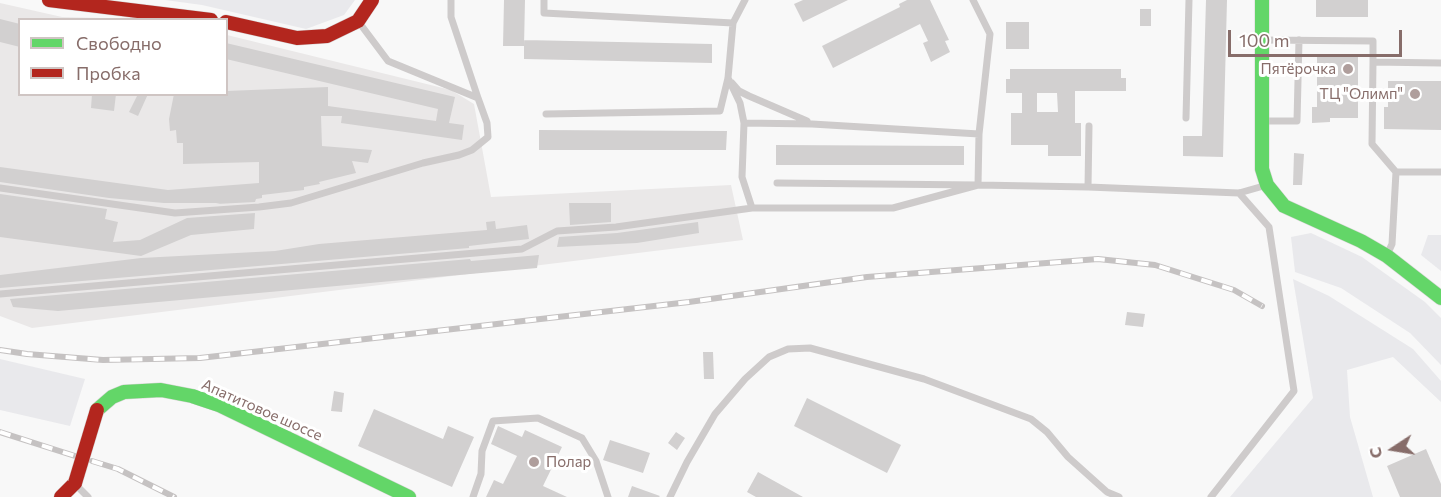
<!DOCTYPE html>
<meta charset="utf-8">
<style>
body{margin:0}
#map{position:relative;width:1441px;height:497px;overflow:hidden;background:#f8f8f8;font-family:Commissioner,sans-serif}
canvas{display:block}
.legend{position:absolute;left:18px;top:18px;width:210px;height:78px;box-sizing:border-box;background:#fff;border:2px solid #cfc5c3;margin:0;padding:8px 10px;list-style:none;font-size:18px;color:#876d6a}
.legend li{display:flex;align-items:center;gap:12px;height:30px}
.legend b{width:30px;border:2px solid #cfc5c3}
.north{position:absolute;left:1363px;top:419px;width:60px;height:60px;-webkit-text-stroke:4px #fff;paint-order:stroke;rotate:258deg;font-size:16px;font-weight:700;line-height:24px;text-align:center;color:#876d6a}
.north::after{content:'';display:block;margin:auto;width:21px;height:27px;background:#876d6a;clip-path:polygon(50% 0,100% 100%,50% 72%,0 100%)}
.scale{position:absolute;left:1228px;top:30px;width:174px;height:27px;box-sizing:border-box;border:3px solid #876d6a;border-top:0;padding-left:8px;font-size:18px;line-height:21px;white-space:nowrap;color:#876d6a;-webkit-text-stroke:4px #fff;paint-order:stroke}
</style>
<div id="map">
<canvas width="1441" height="497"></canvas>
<ul class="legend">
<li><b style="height:8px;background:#63d668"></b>Свободно</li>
<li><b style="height:8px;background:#b3261e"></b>Пробка</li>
</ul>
<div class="north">С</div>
<div class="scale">100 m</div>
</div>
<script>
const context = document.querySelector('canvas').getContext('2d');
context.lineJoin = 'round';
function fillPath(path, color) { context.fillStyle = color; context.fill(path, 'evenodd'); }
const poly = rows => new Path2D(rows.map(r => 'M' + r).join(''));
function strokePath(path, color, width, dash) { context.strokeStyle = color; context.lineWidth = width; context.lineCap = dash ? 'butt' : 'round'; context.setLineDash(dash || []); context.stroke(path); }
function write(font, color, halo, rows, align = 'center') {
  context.font = font + ' Commissioner,sans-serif'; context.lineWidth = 6; context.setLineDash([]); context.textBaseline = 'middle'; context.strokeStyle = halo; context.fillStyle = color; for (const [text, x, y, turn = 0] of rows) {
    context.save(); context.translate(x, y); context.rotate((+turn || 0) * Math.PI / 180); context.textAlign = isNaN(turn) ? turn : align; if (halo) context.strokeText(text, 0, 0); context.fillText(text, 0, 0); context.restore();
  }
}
const built = poly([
 [0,3,62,17,140,19,20,20,20,94,226,94,227,35,451,90,474,104,491,197,731,185,743,240,32,328,0,316]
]);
const green = poly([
 [165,0,355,0,344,15,306,29,202,5],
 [1311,233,1362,257,1425,302,1441,318,1441,365,1410,333,1341,288,1295,272,1291,237],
 [1428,235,1441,235,1441,271,1421,255],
 [1293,279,1329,296,1413,349,1441,381,1441,402,1393,357,1347,370,1350,417,1373,497,1230,497,1313,398],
 [0,359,85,379,70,426,0,410]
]);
const building = poly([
 [504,0,525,0,524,46,503,46],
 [803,0,848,0,803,22,794,4],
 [907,0,930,0,949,40,945,41,950,52,931,62,923,43,928,41,920,24,833,68,822,46,900,7,899,4],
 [1206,0,1227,0,1223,157,1183,156,1183,136,1202,136],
 [1316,0,1368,0,1368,17,1316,17],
 [1140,9,1151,9,1151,26,1140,26],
 [0,19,20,24,20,47,0,42],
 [1006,22,1029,22,1029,49,1006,49],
 [524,40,712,44,712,63,524,59],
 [226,43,455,97,449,123,464,125,462,140,341,123,342,116,321,116,322,146,372,150,368,163,352,161,356,173,319,182,320,184,304,187,304,190,262,195,262,198,256,199,255,202,216,204,220,203,164,203,109,198,0,182,0,167,168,190,259,183,259,162,183,164,183,143,177,143,176,130,170,131,169,119,174,94,226,94,226,91,328,87,328,106,436,121,438,109,226,59],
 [1317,55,1358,55,1358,118,1330,118,1330,122,1312,123,1312,107,1317,107],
 [1010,69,1121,69,1121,78,1126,78,1126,91,1075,91,1075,123,1081,123,1081,156,1048,156,1048,145,1011,145,1011,113,1022,113,1022,93,1006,93,1006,79,1010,79],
 [1037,93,1057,93,1058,112,1037,112],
 [1388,81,1441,81,1441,130,1384,129,1384,107,1388,107],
 [92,94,116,94,114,111,91,108],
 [138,94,148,94,138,116,129,112],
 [539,130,727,131,726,150,539,150],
 [776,145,964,146,964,165,776,165],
 [1294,153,1304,154,1302,185,1293,185],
 [0,194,107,209,105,219,118,222,113,242,140,240,187,218,255,213,254,229,191,235,141,256,0,237],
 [569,203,611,203,611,222,570,225],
 [495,221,496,229,527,225,529,239,469,246,469,248,0,288,0,275,141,258,275,251,319,244,487,230,486,222],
 [698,222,699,233,637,243,557,247,559,237,617,233],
 [539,255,537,268,58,311,13,307,10,299,470,259,471,261],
 [1127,312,1145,314,1143,327,1125,325],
 [703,352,713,352,714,379,704,379],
 [334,391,344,393,342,412,331,411],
 [807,398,901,445,887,473,794,426],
 [374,409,443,439,448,426,474,437,452,487,358,446],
 [498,426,522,437,525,430,562,447,543,486,567,497,486,497,494,480,503,484,517,456,491,444],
 [676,432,685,438,677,450,668,443],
 [610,440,650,453,643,473,603,460],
 [1426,449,1441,484,1441,497,1400,497,1387,466],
 [758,472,803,497,756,497,747,492],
 [632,486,660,496,659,497,628,497]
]);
const lane = poly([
 [451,0,451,17,478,98],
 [544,0,544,13,733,23],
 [1264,40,1373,41,1373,62,1441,63],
 [1373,62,1372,144,1396,172],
 [728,78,740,103,744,123,742,177,752,208],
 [732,83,739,91,749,96,807,121],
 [546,114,720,111,728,78,733,23,745,0],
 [1186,118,1189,0],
 [1264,121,1297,121,1299,40],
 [744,123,812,124,979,134],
 [777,183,978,185,979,134,990,34,973,0],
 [1088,187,1089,126],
 [0,188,175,213,259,207,291,203,423,163,459,155,472,150,488,137,487,123,478,98,388,61,358,21],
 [1387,255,1392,244,1396,172,1441,172],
 [0,294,522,249,557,231,616,227,752,208,893,208,978,185,1088,187,1239,193,1267,185],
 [75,484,88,497],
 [473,497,481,474,482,451,493,421,538,418,582,438,596,461,608,497],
 [670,497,687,462,715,414,745,379,769,357,788,349,810,348,924,379,1031,419,1047,432,1068,457,1107,492,1119,497],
 [1211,497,1294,391,1269,227,1239,193]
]);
const fast = poly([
 [1262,0,1262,169,1267,185,1284,206,1361,241,1387,256,1441,298],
 [97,410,112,397,124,392,161,390,192,396,219,405,409,497]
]);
const jam = poly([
 [49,0,211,20],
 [226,22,297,38,327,36,358,21,372,0],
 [61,497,75,483]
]);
const rail = poly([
 [0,350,27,354,103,360,200,358,689,302,867,277,1098,259,1155,265,1234,290,1262,306],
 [0,432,75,456],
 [92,461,118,469,174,497]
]);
const jamBridge = poly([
 [75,483,97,410]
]);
const markers = [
 [1348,69,6,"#af9e9c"],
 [1415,94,6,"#af9e9c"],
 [534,462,6,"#af9e9c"]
];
const poiNames = [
 ["Пятёрочка",1336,69],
 ["ТЦ \"Олимп\"",1403,94],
 ["Полар",546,462,"left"]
];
const streetNames = [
 ["Апатитовое шоссе",262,410,24]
];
fillPath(built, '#eae8e8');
fillPath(green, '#e9e9ec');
fillPath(building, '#d2d0d0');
strokePath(fast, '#d7d5d5', 15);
strokePath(jam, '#d7d5d5', 15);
strokePath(lane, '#cecbcb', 7);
strokePath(fast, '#63d668', 14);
strokePath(jam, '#b3261e', 14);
strokePath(rail, '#c5c2c2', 6);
strokePath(rail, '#fff', 4, [11]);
strokePath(jamBridge, '#d7d5d5', 15, []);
strokePath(jamBridge, '#b3261e', 14);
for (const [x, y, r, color] of markers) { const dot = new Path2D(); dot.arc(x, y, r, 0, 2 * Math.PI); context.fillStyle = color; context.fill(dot); strokePath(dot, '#fff', 2); }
write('15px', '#876d6a', '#fff', poiNames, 'right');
write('15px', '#876d6a', '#fff', streetNames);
</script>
